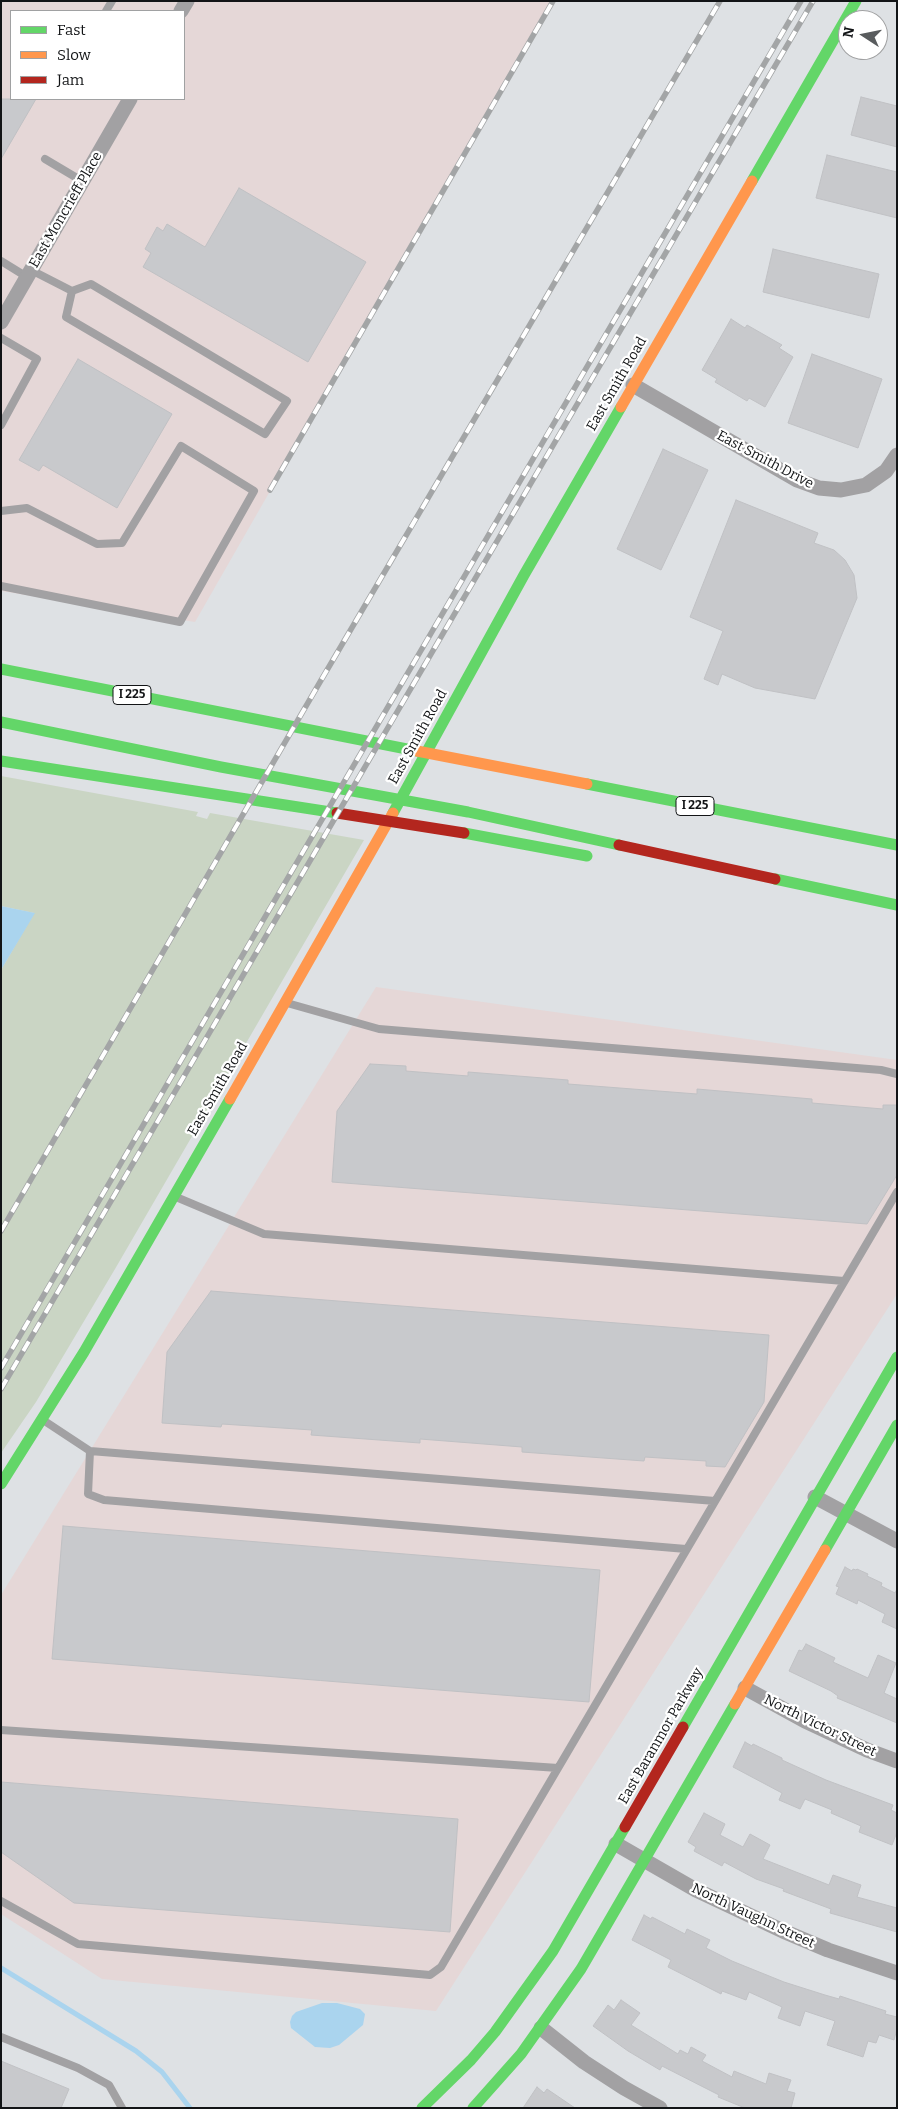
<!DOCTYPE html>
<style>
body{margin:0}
#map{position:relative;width:898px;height:2109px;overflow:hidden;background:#dee1e4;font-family:Bitter,serif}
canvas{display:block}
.frame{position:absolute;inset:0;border:2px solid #121416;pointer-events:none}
.legend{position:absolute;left:10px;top:10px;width:175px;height:90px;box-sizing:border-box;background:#fff;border:1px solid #a0a1a2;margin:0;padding:6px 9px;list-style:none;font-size:15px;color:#121416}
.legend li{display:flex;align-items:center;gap:10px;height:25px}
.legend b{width:25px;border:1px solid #a0a1a2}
.north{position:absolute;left:838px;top:10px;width:50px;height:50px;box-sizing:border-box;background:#fff;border:1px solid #a0a1a2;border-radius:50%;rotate:281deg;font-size:14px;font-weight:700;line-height:20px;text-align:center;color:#121416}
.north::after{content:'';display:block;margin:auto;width:18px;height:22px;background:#595c5e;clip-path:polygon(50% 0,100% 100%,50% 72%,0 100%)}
</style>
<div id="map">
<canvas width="898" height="2109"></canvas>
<div class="frame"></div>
<ul class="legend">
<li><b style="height:6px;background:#63d668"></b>Fast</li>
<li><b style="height:6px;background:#ff974d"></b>Slow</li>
<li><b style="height:6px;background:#b3261e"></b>Jam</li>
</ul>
<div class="north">N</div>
</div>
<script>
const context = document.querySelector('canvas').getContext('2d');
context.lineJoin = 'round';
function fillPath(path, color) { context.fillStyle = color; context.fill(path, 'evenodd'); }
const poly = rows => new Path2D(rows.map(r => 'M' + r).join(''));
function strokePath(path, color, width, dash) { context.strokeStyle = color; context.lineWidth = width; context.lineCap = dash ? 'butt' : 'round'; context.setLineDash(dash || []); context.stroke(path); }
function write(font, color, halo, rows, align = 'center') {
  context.font = font + ' Bitter,serif'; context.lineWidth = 4.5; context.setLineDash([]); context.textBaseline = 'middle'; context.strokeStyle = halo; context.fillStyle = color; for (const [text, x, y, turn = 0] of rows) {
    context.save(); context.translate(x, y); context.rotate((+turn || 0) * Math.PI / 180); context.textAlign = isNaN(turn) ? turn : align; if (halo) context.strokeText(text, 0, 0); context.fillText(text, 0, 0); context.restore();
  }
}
const industrial = poly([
 [1,1,551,1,195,622,1,591],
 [11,11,184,11,184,99,11,99],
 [376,987,897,1060,897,1294,436,2011,102,1979,1,1914,1,1595]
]);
const green = poly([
 [1,776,198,812,196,816,207,819,210,813,364,840,115,1269,36,1402,1,1453,1,970,34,913,1,906]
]);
const water = poly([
 [1,906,35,913,1,970],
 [322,2003,337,2003,360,2009,365,2014,363,2025,339,2045,330,2048,315,2047,291,2028,290,2022,292,2016,296,2012]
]);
const stream = poly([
 [1,1968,136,2051,162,2072,190,2108]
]);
const building = poly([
 [861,97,897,106,897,147,851,135,861,97],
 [1,99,36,99,1,159,1,99],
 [827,155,897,172,897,218,816,198,827,155],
 [239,188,366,262,308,362,143,267,151,253,145,249,157,227,163,231,167,224,205,247,239,188],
 [773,249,879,274,869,318,763,292,773,249],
 [731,319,745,328,747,325,782,345,779,348,793,357,765,407,749,398,747,401,715,382,717,379,702,370,731,319],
 [812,354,882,379,858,448,788,423,812,354],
 [78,359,172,414,117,508,43,465,39,471,19,460,78,359],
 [663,449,708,470,661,570,617,549,663,449],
 [736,500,818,533,814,543,834,550,845,560,854,575,857,598,815,699,755,688,722,674,718,685,704,679,723,631,690,617,736,500],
 [370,1064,406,1066,406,1071,468,1076,468,1072,568,1080,568,1084,697,1094,697,1089,812,1099,812,1103,883,1109,883,1105,897,1105,897,1175,867,1224,332,1182,337,1111,370,1064],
 [211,1291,769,1335,764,1402,725,1467,706,1466,706,1461,645,1457,644,1461,522,1452,522,1447,420,1439,420,1443,311,1435,312,1430,222,1424,221,1427,162,1423,167,1352,211,1291],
 [63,1526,600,1570,589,1702,52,1659,63,1526],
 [845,1567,852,1571,853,1569,856,1570,857,1569,868,1574,867,1576,882,1583,881,1586,895,1593,897,1589,897,1629,882,1622,885,1614,858,1600,857,1604,836,1594,839,1587,836,1586,845,1567],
 [806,1644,835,1658,833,1662,868,1678,878,1655,896,1663,884,1693,897,1699,897,1723,837,1698,838,1696,831,1691,789,1671,799,1650,802,1651,806,1644],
 [745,1742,752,1746,753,1744,782,1758,782,1760,826,1780,893,1805,891,1810,897,1813,897,1832,892,1845,859,1832,861,1826,831,1813,832,1810,805,1799,800,1809,779,1800,782,1793,733,1767,745,1742],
 [1,1782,458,1819,450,1932,74,1903,1,1852,1,1782],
 [704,1813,725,1824,720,1835,743,1847,750,1834,770,1845,763,1859,829,1885,833,1875,861,1885,857,1897,897,1908,897,1932,830,1913,831,1909,783,1891,784,1889,756,1879,724,1862,722,1866,694,1851,696,1847,688,1842,704,1813],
 [644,1915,651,1919,652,1917,685,1934,687,1929,710,1940,706,1948,732,1961,784,1982,825,1995,839,1999,840,1996,886,2011,885,2014,897,2017,897,2029,894,2040,879,2035,876,2043,868,2041,863,2057,827,2045,835,2021,805,2011,800,2026,778,2018,782,2007,749,1992,746,2000,722,1991,721,1994,668,1967,671,1960,632,1940,644,1915],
 [621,2000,640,2013,631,2025,678,2054,680,2050,688,2054,691,2047,706,2055,702,2061,732,2077,734,2071,766,2084,769,2073,791,2080,787,2091,795,2093,791,2108,745,2108,718,2097,719,2095,662,2066,660,2070,628,2051,593,2026,608,2005,614,2010,621,2000],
 [1,2061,69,2089,61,2108,1,2108,1,2061],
 [537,2087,544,2093,547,2089,575,2108,523,2108,537,2087]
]);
const lane = poly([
 [106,11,112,1],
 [45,159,82,181],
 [1,261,27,277],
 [31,270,72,291,66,317,265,434,287,401,91,284,72,291],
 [1,338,37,359,1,425],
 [1,511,27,508,97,544,122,543,181,446,254,491,180,622,1,586],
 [287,1003,379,1029,881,1070,897,1074],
 [176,1197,264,1234,844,1281],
 [43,1420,90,1451,715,1501],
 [90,1451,88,1494,104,1500,686,1549],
 [1,1730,558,1768],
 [1,1901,78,1944,430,1975,441,1967,897,1192],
 [1,2037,78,2068,109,2085,122,2108]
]);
const street = poly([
 [181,11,187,1],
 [1,322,130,99],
 [633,385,797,480,819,488,841,490,866,485,886,471,897,455],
 [815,1497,897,1541],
 [745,1688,805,1721,867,1750,897,1761],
 [616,1844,696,1890,783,1931,828,1950,897,1973],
 [541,2028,584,2062,624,2088,660,2108]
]);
const fast = poly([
 [752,181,856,1],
 [1,669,417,751],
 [1,722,221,767,468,812,619,845],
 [1,761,337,813],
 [587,784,897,845],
 [393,813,524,575,621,407],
 [464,833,587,856],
 [775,879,897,905],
 [1,1484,84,1352,230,1099],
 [825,1550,897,1425],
 [683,1727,897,1357],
 [422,2108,471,2060,495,2032,553,1951,625,1827],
 [473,2108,521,2054,581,1969,735,1704]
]);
const slow = poly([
 [621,407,752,181],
 [417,751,587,784],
 [230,1099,393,813],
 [735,1704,825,1550]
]);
const jam = poly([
 [337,813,464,833],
 [619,845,775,879],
 [625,1827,683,1727]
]);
const rail = poly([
 [270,490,553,1],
 [1,1231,320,682,720,1],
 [1,1368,801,1],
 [1,1389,813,1]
]);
const shields = [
 [132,695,38],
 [695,806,38]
];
const shieldNames = [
 ["I 225",132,695],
 ["I 225",695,806]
];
const streetNames = [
 ["East Moncrieff Place",66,210,-60],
 ["East Smith Road",617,384,-60],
 ["East Smith Drive",765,460,28],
 ["East Smith Road",418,737,-61],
 ["East Smith Road",218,1089,-60],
 ["North Victor Street",820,1726,26],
 ["East Baranmor Parkway",661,1736,-60],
 ["North Vaughn Street",753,1916,25]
];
fillPath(industrial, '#e5d7d7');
fillPath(green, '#cad5c4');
fillPath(water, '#aad4ee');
strokePath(stream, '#aad4ee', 5);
fillPath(building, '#c8c9cc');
strokePath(building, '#c0c1c4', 1);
strokePath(lane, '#a2a1a3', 8);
strokePath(street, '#a2a1a3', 15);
strokePath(fast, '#63d668', 11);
strokePath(slow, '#ff974d', 11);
strokePath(jam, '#b3261e', 11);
strokePath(rail, '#a3a5a6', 5.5);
strokePath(rail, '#fff', 4, [11]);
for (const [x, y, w] of shields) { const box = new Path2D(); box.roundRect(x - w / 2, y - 9.5, w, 19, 4); context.fillStyle = '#fff'; context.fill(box); strokePath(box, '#121416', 1); }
write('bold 12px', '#121416', null, shieldNames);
write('14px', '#121416', '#fff', streetNames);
</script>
